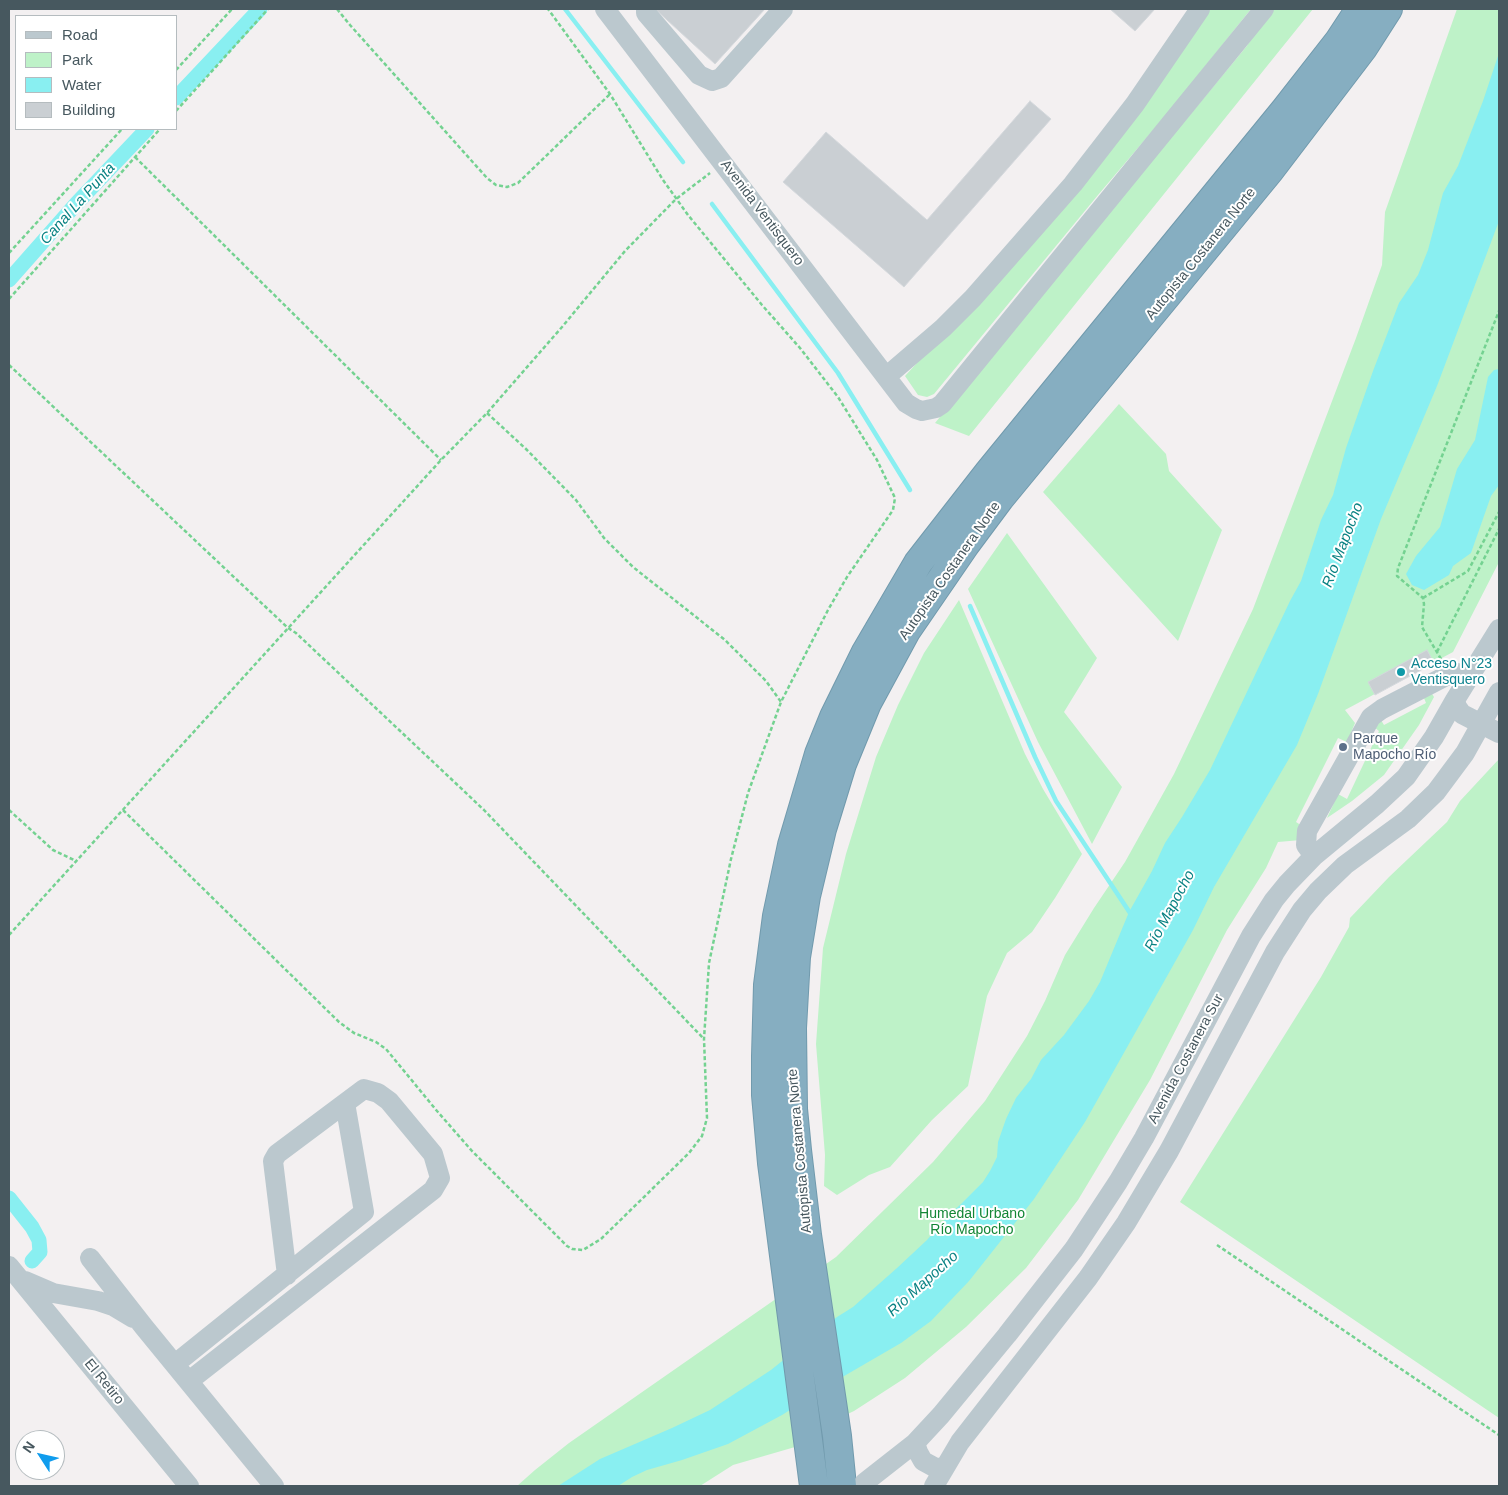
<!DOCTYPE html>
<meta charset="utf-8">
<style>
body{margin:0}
#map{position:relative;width:1508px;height:1495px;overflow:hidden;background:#f3f0f1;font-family:Arial,sans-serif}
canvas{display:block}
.frame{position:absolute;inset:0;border:10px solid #47585f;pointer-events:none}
.legend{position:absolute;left:15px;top:15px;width:162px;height:115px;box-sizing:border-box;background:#fff;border:1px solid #b5bcbf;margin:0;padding:6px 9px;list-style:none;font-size:15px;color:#47585f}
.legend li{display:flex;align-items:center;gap:10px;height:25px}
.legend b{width:25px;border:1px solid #b5bcbf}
.north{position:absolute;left:15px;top:1430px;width:50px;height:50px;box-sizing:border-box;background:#fff;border:1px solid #b5bcbf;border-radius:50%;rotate:305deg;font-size:14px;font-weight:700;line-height:20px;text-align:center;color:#47585f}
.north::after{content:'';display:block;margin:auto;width:18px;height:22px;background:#109ced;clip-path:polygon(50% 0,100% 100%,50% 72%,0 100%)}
</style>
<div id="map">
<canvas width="1508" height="1495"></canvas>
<div class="frame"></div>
<ul class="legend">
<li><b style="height:6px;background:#bbc8ce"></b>Road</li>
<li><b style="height:14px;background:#bef2c8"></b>Park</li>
<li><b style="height:14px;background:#89eff1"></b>Water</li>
<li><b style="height:14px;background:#cacfd3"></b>Building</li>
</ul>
<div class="north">N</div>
</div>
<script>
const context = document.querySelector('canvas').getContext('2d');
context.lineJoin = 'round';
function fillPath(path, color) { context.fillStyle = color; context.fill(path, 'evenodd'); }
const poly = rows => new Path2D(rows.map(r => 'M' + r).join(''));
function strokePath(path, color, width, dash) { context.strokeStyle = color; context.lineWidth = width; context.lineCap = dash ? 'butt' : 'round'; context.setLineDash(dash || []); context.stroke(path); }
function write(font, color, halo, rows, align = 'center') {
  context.font = font + ' Arial,sans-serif'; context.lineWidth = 4; context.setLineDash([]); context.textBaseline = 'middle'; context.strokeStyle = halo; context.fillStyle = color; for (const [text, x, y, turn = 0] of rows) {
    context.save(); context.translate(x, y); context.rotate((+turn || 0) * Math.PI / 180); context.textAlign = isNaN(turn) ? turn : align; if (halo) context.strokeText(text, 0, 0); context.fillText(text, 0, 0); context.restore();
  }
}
const green = poly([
 [1204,9,1251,9,1171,109,1098,195,934,394,927,397,918,395,905,376,1062,205],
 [1273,9,1313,9,969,436,935,423,1246,47],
 [1457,9,1499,9,1499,562,1453,652,1345,710,1355,723,1347,742,1338,738,1296,822,1307,829,1301,840,1278,842,1266,868,1227,930,1150,1080,1078,1200,1026,1268,966,1327,905,1378,854,1411,810,1432,795,1447,733,1465,700,1486,517,1486,535,1470,569,1443,836,1257,933,1162,985,1101,1027,1036,1045,1001,1065,955,1094,908,1125,862,1174,774,1253,609,1356,338,1382,265,1385,212],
 [1119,404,1166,454,1169,471,1222,530,1178,641,1043,492],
 [1007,533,1097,658,1064,712,1122,787,1092,844,1038,742,968,589],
 [959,600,1025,754,1043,789,1082,854,1055,898,1032,932,1007,953,987,996,968,1086,932,1120,890,1167,869,1175,837,1195,824,1186,825,1155,816,1044,823,948,846,854,876,757,898,705,924,653],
 [1429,689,1434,697,1419,725,1384,775,1352,801,1327,818,1338,794,1347,799,1379,731,1370,724,1378,715,1384,725,1426,703,1422,693],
 [1499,759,1499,1418,1180,1202,1321,977,1349,927,1350,918,1389,877,1447,822,1460,801]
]);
const water = poly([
 [1499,53,1499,221,1437,386,1381,519,1318,694,1297,745,1214,887,1193,930,1085,1122,1034,1199,969,1281,931,1321,901,1343,839,1379,782,1415,728,1444,682,1460,647,1470,632,1477,618,1486,558,1486,600,1459,672,1428,710,1410,771,1370,837,1317,853,1307,897,1268,927,1240,949,1215,961,1204,983,1182,990,1171,997,1157,998,1142,1006,1119,1016,1098,1031,1079,1041,1060,1064,1035,1089,1001,1100,982,1129,912,1152,871,1165,843,1182,817,1210,770,1290,601,1301,581,1321,520,1333,495,1346,448,1373,371,1399,303,1418,275,1428,250,1443,193,1458,166,1483,101],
 [1499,369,1499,485,1491,496,1471,553,1453,566,1449,575,1424,590,1412,585,1406,574,1416,556,1440,527,1457,469,1475,440,1488,377,1494,370]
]);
const stream = poly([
 [565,9,683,162],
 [712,204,838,373,910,490],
 [970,606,1035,757,1056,801,1132,916]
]);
const canal = poly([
 [176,98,260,9],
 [9,280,76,204,147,129],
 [9,1198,32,1227,39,1240,40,1252,32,1261]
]);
const building = poly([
 [655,9,765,9,715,64,655,9],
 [1110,9,1155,9,1135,31,1110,9],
 [1030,101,1051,119,904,287,783,182,826,132,927,220,1030,101],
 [1427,650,1434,663,1375,695,1368,682,1427,650]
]);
const path = poly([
 [337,9,350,25,487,178,496,185,507,187,518,183,610,94],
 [176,70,232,9],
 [176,111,268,9],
 [135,157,441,460],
 [9,253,122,129],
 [9,299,160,129],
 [9,365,288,628,296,633,448,776,484,810,704,1039],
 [487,413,526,449,576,500,604,538,633,567,725,640,766,681,781,702],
 [1423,598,1468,571,1499,512],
 [1437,652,1499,529],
 [1441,659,1422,627,1424,604,1423,598,1397,576,1398,568,1499,311],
 [9,810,53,850,76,861],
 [123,810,339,1022,354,1033,376,1042,386,1049,437,1111,472,1151,567,1246,572,1249,583,1250,601,1239,689,1153,702,1136,707,1118,704,1039,709,963,731,859,748,793,781,702,828,610,847,577,893,510,895,498,877,460,838,397,800,348,762,305,688,215,663,180,610,94,548,9],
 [9,935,441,460,487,413,562,327,625,251,676,199,710,173],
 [1217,1245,1499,1435]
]);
const minor = poly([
 [605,9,906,403,916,409,922,411,936,408,942,404,1264,9],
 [646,9,646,13,699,75,712,81,721,78,783,9],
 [887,376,943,328,973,298,1073,184,1135,104,1200,9],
 [1455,700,1457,707,1462,714,1499,733],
 [1314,856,1306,845,1307,831,1371,717,1382,709,1446,676,1457,673,1470,676],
 [90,1258,144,1327,274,1486],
 [9,1266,189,1486],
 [25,1281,53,1293,98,1301,113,1306,133,1318],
 [175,1364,364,1212,345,1103],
 [189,1381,433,1190,440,1178,433,1154,389,1101,378,1093,364,1089,277,1154,273,1161,287,1275],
 [915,1443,918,1452,923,1461,934,1467,944,1469],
 [864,1483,915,1443,941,1415,1007,1335,1074,1249,1118,1182,1144,1138,1251,936,1274,900,1287,884,1314,856,1377,804,1406,777,1434,737,1455,700,1499,629],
 [934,1486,960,1442,1088,1278,1126,1223,1169,1151,1275,952,1302,910,1318,891,1345,865,1408,819,1436,792,1465,753,1499,692]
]);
const highway = poly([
 [814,1486,772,1163,766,1095,766,1056,768,985,777,916,792,845,819,754,834,717,866,652,918,563,989,472,1285,110,1339,41,1360,9],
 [842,1486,837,1436,807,1235,797,1150,793,1109,792,1028,796,957,806,896,822,829,842,764,867,703,906,631,965,545,1000,498,1270,170,1363,48,1388,9]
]);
const markers = [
 [1401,672,5,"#0f9aa8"],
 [1343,747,5,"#5c6f8a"]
];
const streetNames = [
 ["Avenida Ventisquero",762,213,53],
 ["Autopista Costanera Norte",1201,254,-51],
 ["Autopista Costanera Norte",950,571,-55],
 ["Avenida Costanera Sur",1186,1059,-62],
 ["Autopista Costanera Norte",800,1151,-95],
 ["El Retiro",104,1382,51]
];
const cultureNames = [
 ["Acceso N°23",1411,664],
 ["Ventisquero",1411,680]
];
const serviceNames = [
 ["Parque",1353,739],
 ["Mapocho Río",1353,755]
];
const parkNames = [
 ["Humedal Urbano",972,1214],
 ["Río Mapocho",972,1230]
];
const waterNames = [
 ["Canal La Punta",78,204,-48],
 ["Río Mapocho",1343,545,-69],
 ["Río Mapocho",1170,911,-62],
 ["Río Mapocho",923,1284,-42]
];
fillPath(green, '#bef2c8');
fillPath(water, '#89eff1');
strokePath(stream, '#89eff1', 4.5);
strokePath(canal, '#89eff1', 15);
fillPath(building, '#cacfd3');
strokePath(building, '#d4d8dc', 1);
strokePath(highway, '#719aad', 30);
strokePath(path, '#74d291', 2.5, [4, 2.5]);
strokePath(minor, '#bbc8ce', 20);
strokePath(highway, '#86aec1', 28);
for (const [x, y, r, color] of markers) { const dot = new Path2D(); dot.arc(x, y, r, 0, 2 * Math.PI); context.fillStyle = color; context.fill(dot); strokePath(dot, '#fff', 2); }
write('14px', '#47585f', '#fff', streetNames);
write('14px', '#0d838f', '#fff', cultureNames, 'left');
write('14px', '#4e5e75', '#fff', serviceNames, 'left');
write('14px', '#138636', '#fff', parkNames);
write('italic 15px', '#098283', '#fff', waterNames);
</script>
